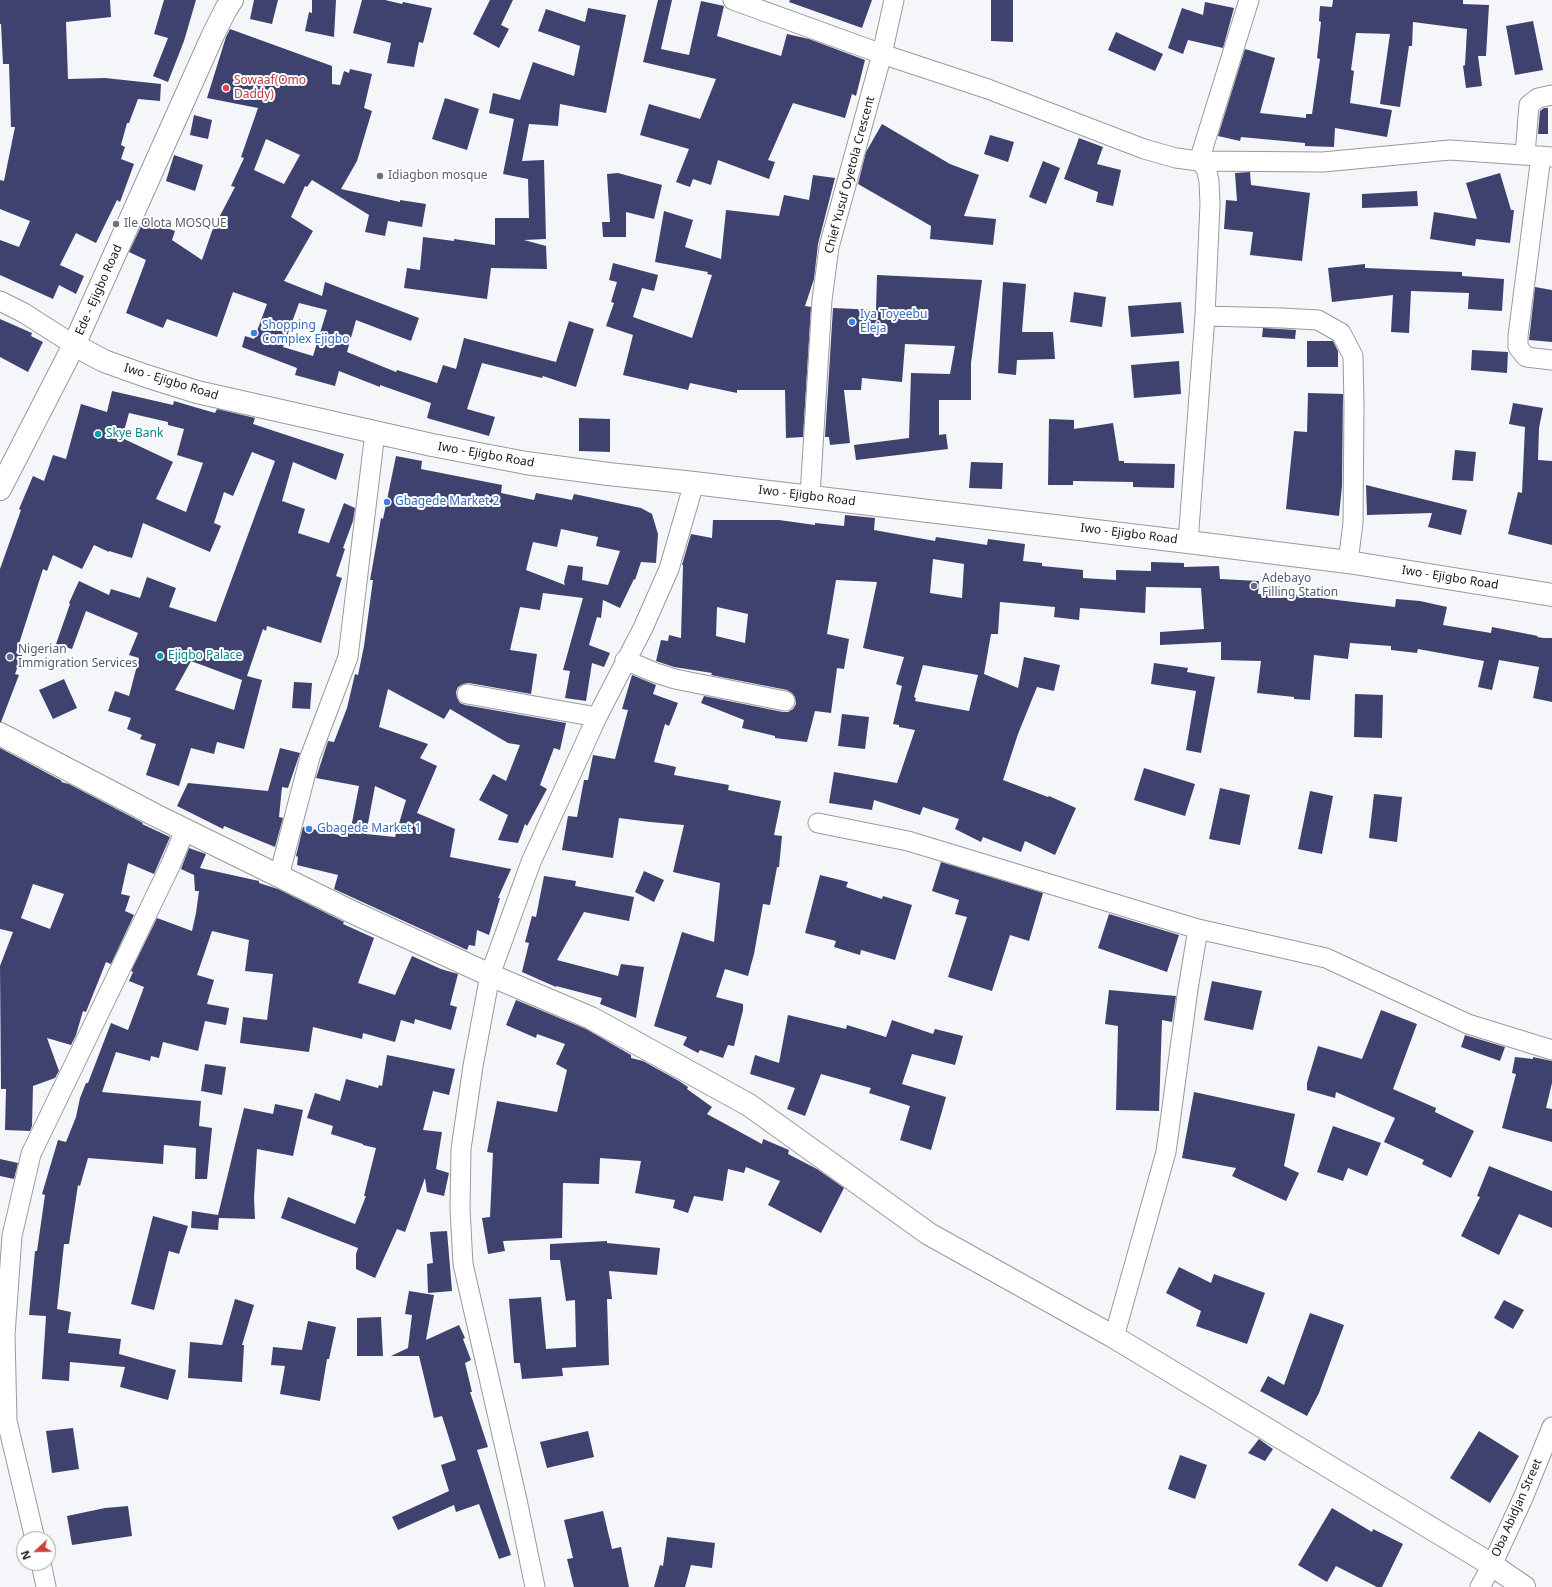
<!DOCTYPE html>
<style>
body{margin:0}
#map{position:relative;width:1552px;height:1587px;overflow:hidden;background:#f5f6fa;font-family:"Noto Sans",sans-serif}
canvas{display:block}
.north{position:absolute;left:16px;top:1531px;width:40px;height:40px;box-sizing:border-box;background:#fff;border:1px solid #a1a1a2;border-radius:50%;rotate:248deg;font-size:11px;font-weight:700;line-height:16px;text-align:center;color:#141516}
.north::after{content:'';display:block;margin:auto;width:14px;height:18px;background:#ce403b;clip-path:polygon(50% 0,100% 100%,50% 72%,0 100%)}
</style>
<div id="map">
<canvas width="1552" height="1587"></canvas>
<div class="north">N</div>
</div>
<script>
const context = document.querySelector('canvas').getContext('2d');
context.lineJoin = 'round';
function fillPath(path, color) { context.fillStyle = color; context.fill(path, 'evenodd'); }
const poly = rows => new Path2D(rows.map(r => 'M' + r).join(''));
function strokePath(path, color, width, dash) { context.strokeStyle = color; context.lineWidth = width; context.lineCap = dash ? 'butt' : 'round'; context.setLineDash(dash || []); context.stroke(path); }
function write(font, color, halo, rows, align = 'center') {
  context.font = font + ' "Noto Sans",sans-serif'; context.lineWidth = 4; context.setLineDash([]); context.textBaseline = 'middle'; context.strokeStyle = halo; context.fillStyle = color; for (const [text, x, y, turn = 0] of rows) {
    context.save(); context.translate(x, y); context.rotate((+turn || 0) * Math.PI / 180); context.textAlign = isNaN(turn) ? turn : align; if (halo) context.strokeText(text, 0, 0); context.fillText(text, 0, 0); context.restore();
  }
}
const building = poly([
 [0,0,110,0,111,17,66,22,68,79,105,78,161,84,160,101,138,99,129,123,127,123,121,145,125,147,121,159,134,164,120,202,117,200,96,243,76,233,60,265,84,276,76,294,59,285,53,299,0,275,0,240,19,247,30,221,0,209,0,180,4,181,15,127,11,127,9,64,3,64,1,24,0,24],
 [164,0,196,0,184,41,168,82,153,76,168,38,154,34],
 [254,0,278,0,272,24,250,19],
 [312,0,336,0,334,37,305,31,309,12,312,13],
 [362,0,385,0,402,4,403,2,432,8,423,43,419,42,414,67,387,63,391,43,353,33],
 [490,0,513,0,501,25,509,29,499,48,473,34],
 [658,0,672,0,661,49,689,55,701,1,724,6,717,36,781,56,787,34,809,39,865,60,856,96,852,94,845,118,793,103,768,160,775,162,769,179,718,160,711,185,693,179,690,187,676,182,689,149,640,135,649,104,700,119,716,79,643,62],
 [790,0,872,0,862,28,789,2],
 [991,0,1013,0,1013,42,991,41],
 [1333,0,1463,0,1463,4,1489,5,1486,56,1478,56,1482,86,1466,88,1463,66,1465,65,1467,29,1413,22,1412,46,1409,46,1400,107,1380,104,1390,34,1356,33,1351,70,1354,71,1350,103,1392,110,1387,137,1335,128,1334,147,1305,146,1305,143,1241,137,1240,141,1218,136,1245,49,1275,58,1260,113,1306,118,1306,114,1312,114,1320,59,1317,58,1321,22,1319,21,1320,6,1332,7],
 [1205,2,1234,8,1223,48,1188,40,1183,54,1168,48,1182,8,1203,15],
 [588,8,626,15,606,113,560,104,558,126,529,124,522,161,544,160,546,239,524,240,546,246,547,269,491,268,487,299,404,288,407,268,420,270,423,237,454,241,454,239,495,245,495,218,529,218,528,179,503,174,514,119,489,113,493,93,520,100,533,62,574,76,580,46,538,31,546,9,585,22],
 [1533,21,1543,70,1515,75,1506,26],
 [230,29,332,66,332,84,340,85,344,71,349,73,350,69,372,74,364,108,372,111,357,161,341,189,400,202,400,200,426,204,422,227,388,221,385,236,365,232,369,215,332,192,312,180,307,187,305,186,291,217,313,231,284,281,322,296,325,282,419,318,411,341,356,320,347,352,396,372,397,370,437,383,443,365,456,369,464,338,556,362,569,321,594,329,576,387,543,376,542,378,482,363,467,409,495,417,489,436,427,418,431,403,380,385,380,387,339,371,335,386,295,375,297,368,242,347,245,336,254,339,267,304,233,292,217,337,167,319,163,328,126,313,146,260,129,252,144,220,175,231,172,240,202,260,212,231,235,187,231,186,244,158,241,157,258,108,207,98,226,37],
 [266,139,300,155,284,184,254,170],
 [299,303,327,310,313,356,283,347],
 [1116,32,1163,54,1155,71,1108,50],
 [445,98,479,109,467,150,432,139],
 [1544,108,1548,108,1548,134,1538,134,1540,111],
 [194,115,212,120,208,139,190,135],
 [882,124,950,164,979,175,964,216,996,219,993,245,930,239,931,226,858,184,866,152],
 [990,135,1014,142,1008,162,984,154],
 [1079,138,1103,147,1097,164,1121,170,1113,206,1096,202,1098,192,1064,179],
 [174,155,203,165,195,191,166,181],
 [1043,161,1060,168,1046,204,1029,197],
 [1250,172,1251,185,1310,193,1302,261,1250,255,1253,232,1224,229,1226,200,1237,201,1235,173],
 [618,173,662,185,654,219,626,212,626,237,603,237,602,222,610,222,607,174],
 [1500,173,1511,210,1514,210,1510,243,1476,239,1475,246,1430,239,1434,212,1477,219,1466,183],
 [813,175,835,178,818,244,814,279,805,306,811,307,803,437,786,438,785,390,737,390,737,393,690,383,688,390,623,375,633,335,606,326,614,303,611,302,617,282,609,280,613,263,658,275,654,291,642,288,633,317,692,338,712,275,707,274,708,272,655,262,664,211,693,220,685,247,721,259,726,210,779,216,784,195,809,200],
 [1417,191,1418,206,1362,208,1362,194],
 [1365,264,1365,268,1462,272,1462,276,1504,279,1502,311,1468,309,1469,293,1411,291,1409,333,1391,332,1393,295,1332,302,1328,268],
 [877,275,982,280,971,363,971,400,939,400,939,435,946,434,948,449,856,460,854,445,909,438,911,373,950,374,955,346,905,344,902,382,862,378,861,390,844,390,850,443,830,445,829,437,825,437,833,308,876,310],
 [1003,282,1026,284,1022,332,1053,332,1055,359,1017,360,1016,375,998,373],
 [1535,287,1552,290,1552,342,1529,340],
 [1074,292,1106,297,1102,327,1070,322],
 [1181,302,1184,333,1131,337,1128,306],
 [0,319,32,333,31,336,43,342,28,372,0,357],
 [1263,328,1296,330,1295,339,1262,337],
 [1307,341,1333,341,1338,351,1338,367,1307,367],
 [1472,350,1508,352,1507,373,1471,370],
 [1179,361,1181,394,1134,398,1131,365],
 [112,391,173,405,174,401,215,413,217,409,255,418,253,424,344,454,336,480,293,462,282,501,305,509,298,533,329,543,344,503,355,508,353,521,343,548,345,549,336,576,342,578,321,643,267,626,266,631,263,629,247,676,262,680,244,749,217,742,214,754,191,748,179,786,146,775,156,744,140,739,142,735,127,729,131,718,108,711,115,691,129,696,139,658,129,655,138,633,86,611,72,649,56,644,70,604,69,603,79,581,109,595,111,589,140,598,147,577,176,588,169,607,216,622,275,461,252,452,233,496,224,492,214,523,221,526,210,552,143,523,132,558,109,551,109,552,94,545,82,569,53,555,47,571,43,569,16,653,22,655,15,674,19,675,1,722,0,722,0,569,21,510,19,509,33,476,44,481,53,455,66,459,81,404,107,412],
 [129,413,168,422,168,425,184,429,177,455,203,463,186,512,156,499,173,462,122,438],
 [191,661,242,680,234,710,175,690],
 [1308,393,1343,394,1342,486,1339,516,1286,509,1294,431,1307,432],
 [1513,403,1543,408,1539,428,1538,460,1552,461,1552,545,1508,534,1518,492,1522,493,1525,427,1509,424],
 [579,418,610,419,610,452,579,451],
 [1049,419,1074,420,1074,429,1113,423,1119,461,1124,461,1124,463,1175,464,1174,488,1133,487,1133,482,1073,481,1073,485,1048,485],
 [1455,450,1476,452,1473,481,1452,480],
 [396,456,422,461,421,469,502,485,501,493,534,500,536,493,572,500,574,494,641,508,652,514,658,534,656,563,641,562,635,580,634,579,620,608,603,600,601,618,597,617,589,645,610,653,604,667,592,663,586,701,565,698,570,671,563,670,583,598,543,593,540,610,520,607,510,650,537,654,531,694,469,683,463,684,458,687,456,692,457,698,460,703,465,705,566,723,560,750,554,748,540,785,547,789,527,826,525,824,518,843,498,840,508,815,479,800,493,774,506,781,520,745,508,743,450,709,444,719,388,689,379,727,428,744,420,758,437,766,417,813,455,829,450,857,511,869,498,898,500,898,489,935,477,930,475,946,469,945,467,950,334,889,338,875,297,865,298,857,296,856,303,827,348,837,348,833,350,833,359,786,316,778,328,741,334,742,347,708,355,674,358,675,364,646,373,580,370,580,381,518,383,519],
 [561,529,598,537,596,546,620,551,608,585,582,580,583,567,568,565,564,582,565,585,526,570,533,542,557,547],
 [375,786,406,800,395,837,366,834],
 [971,462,1003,463,1002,489,969,488],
 [1366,485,1467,510,1461,535,1428,527,1432,513,1367,515],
 [845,515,875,518,874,530,935,541,936,537,987,545,988,539,1025,544,1023,561,1042,563,1042,566,1083,570,1083,578,1116,580,1116,570,1151,571,1151,562,1184,563,1184,567,1219,566,1220,579,1259,581,1258,594,1312,595,1312,597,1395,607,1396,599,1420,601,1447,607,1443,625,1491,633,1492,627,1538,636,1537,637,1544,638,1552,638,1552,702,1533,698,1539,667,1499,660,1492,690,1478,687,1484,661,1418,649,1417,653,1391,650,1391,646,1350,643,1348,659,1314,655,1310,700,1294,699,1294,697,1257,693,1261,661,1221,660,1221,642,1160,645,1160,632,1204,629,1201,588,1146,587,1145,613,1080,608,1079,620,1054,617,1055,607,1000,602,998,634,991,634,984,674,1018,688,1024,657,1060,665,1054,691,1037,687,1018,734,1003,780,1048,797,1049,796,1076,808,1055,855,1025,841,1021,852,983,837,981,842,955,829,959,819,923,807,920,815,874,800,872,810,829,803,834,772,897,783,915,730,899,727,899,725,893,724,902,686,896,684,904,657,863,648,877,582,836,580,827,634,849,639,844,669,837,668,831,713,815,711,807,742,775,738,775,736,742,728,744,720,701,703,704,696,783,712,788,712,793,709,796,704,795,697,792,693,787,690,711,675,712,673,674,667,656,661,661,640,668,641,669,635,681,638,683,565,682,565,691,534,712,538,713,520,779,520,815,525,815,523,844,526],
 [933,559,964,564,962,598,930,593],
 [717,607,748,614,745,643,716,636],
 [923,665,978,675,969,711,915,701,916,698,914,697],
 [1154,663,1188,668,1187,672,1215,677,1201,753,1186,750,1196,691,1151,684],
 [632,675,656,685,653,694,678,703,669,726,665,724,654,762,676,767,674,775,729,785,728,790,781,801,774,835,782,836,779,867,777,867,770,905,763,904,754,954,748,976,725,969,716,997,743,1004,743,1010,734,1046,728,1045,723,1058,700,1050,698,1053,683,1045,687,1037,654,1026,682,932,714,942,720,883,673,872,684,825,650,822,619,818,613,858,562,850,568,816,577,817,584,780,588,780,593,755,615,759,628,710,622,709],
 [64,679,77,708,53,719,39,690],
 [294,682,312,683,310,709,292,708],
 [1355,694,1383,695,1382,738,1354,737],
 [842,714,869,717,865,749,838,746],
 [0,748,62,781,61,782,69,784,143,823,142,824,170,837,154,874,128,863,121,894,130,896,125,911,134,915,111,964,106,962,86,1012,83,1011,76,1035,71,1045,47,1038,59,1071,55,1078,33,1086,32,1126,30,1131,5,1130,6,1089,1,1089,0,966,13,932,0,929],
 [33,884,64,894,50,929,21,918],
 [280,748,300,753,288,788,282,787,279,817,283,818,275,847,224,826,223,829,177,806,188,783,268,791],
 [1144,768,1195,784,1185,816,1134,800],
 [1220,788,1250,795,1240,845,1209,839],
 [1310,791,1333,796,1322,854,1298,849],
 [1374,794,1402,797,1397,842,1369,838],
 [189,848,206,854,200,868,259,881,259,883,278,889,344,922,343,924,374,938,358,983,395,995,412,956,441,969,458,974,450,1005,457,1007,451,1030,415,1019,414,1024,401,1020,395,1042,363,1033,362,1039,313,1027,309,1052,240,1043,243,1017,267,1020,273,974,245,971,249,940,212,931,197,975,214,980,207,1004,229,1008,226,1025,205,1021,198,1051,163,1042,159,1058,151,1056,150,1061,116,1052,102,1092,201,1101,199,1126,212,1128,207,1179,195,1179,196,1148,164,1145,163,1164,88,1158,80,1186,78,1185,69,1244,64,1244,57,1309,71,1312,68,1333,121,1339,119,1354,176,1370,168,1400,120,1387,125,1367,70,1362,69,1381,42,1379,46,1316,29,1315,35,1251,37,1251,45,1195,42,1194,58,1140,66,1142,76,1117,80,1098,86,1083,88,1083,111,1023,128,1030,144,987,129,981,133,972,131,971,157,918,192,931,196,913,199,891,195,891,194,875,181,869],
 [941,862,1043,893,1029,941,1010,935,992,991,948,977,967,917,955,914,959,900,932,891],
 [644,871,664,880,654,902,635,892],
 [820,875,848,882,846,887,882,899,883,896,912,905,895,960,861,950,860,955,834,947,836,941,805,933],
 [544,876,576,881,575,886,634,897,629,921,584,912,557,960,618,976,621,964,644,967,636,1018,600,1004,602,998,556,986,556,987,522,972,529,943,525,942,532,916,536,917],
 [1109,914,1179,935,1167,972,1098,948],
 [1212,981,1262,991,1253,1030,1204,1020],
 [1109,990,1176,996,1172,1022,1162,1020,1159,1111,1116,1110,1118,1026,1105,1024],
 [516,1000,586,1029,631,1055,631,1058,643,1061,679,1081,688,1087,687,1089,712,1107,707,1114,762,1144,763,1139,789,1150,788,1154,817,1169,844,1188,821,1233,768,1205,780,1181,746,1167,744,1173,728,1169,723,1201,694,1196,688,1213,673,1208,675,1200,635,1193,641,1161,600,1158,599,1184,563,1183,562,1238,503,1241,505,1251,488,1254,482,1218,490,1217,493,1153,487,1152,497,1101,557,1112,567,1070,556,1064,565,1044,537,1034,536,1038,506,1025],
 [1381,1010,1417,1024,1393,1089,1436,1108,1435,1112,1474,1131,1451,1178,1422,1164,1424,1160,1384,1142,1395,1118,1336,1092,1335,1098,1307,1090,1307,1083,1318,1046,1362,1059],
 [788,1015,846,1029,847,1025,886,1037,892,1020,933,1034,935,1029,963,1036,955,1065,912,1054,902,1084,946,1097,931,1150,900,1140,910,1106,869,1093,871,1088,821,1074,805,1116,787,1109,795,1088,750,1074,755,1055,779,1063],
 [1465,1035,1505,1047,1500,1061,1461,1047],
 [387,1055,455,1069,449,1095,433,1091,423,1130,442,1132,436,1169,449,1173,444,1196,427,1192,425,1178,405,1232,397,1229,375,1278,356,1269,356,1254,358,1248,281,1218,288,1197,355,1224,366,1196,364,1196,376,1148,363,1145,363,1144,331,1134,333,1126,307,1118,315,1093,340,1101,346,1079,378,1088,379,1085,382,1086],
 [1515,1057,1533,1059,1533,1057,1552,1061,1552,1083,1546,1108,1552,1109,1552,1142,1502,1128,1516,1074,1512,1073],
 [205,1064,226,1067,222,1095,201,1091],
 [1194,1092,1295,1114,1284,1166,1299,1173,1286,1201,1232,1176,1236,1168,1182,1158],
 [275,1104,303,1110,293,1156,257,1149,254,1198,255,1219,219,1218,218,1230,191,1228,192,1211,218,1215,244,1108,273,1114],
 [1333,1126,1381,1143,1367,1176,1348,1168,1343,1181,1317,1172],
 [0,1159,18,1163,14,1179,0,1176],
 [1489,1166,1552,1191,1552,1228,1519,1214,1499,1255,1461,1236,1480,1197,1477,1196],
 [153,1216,188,1226,179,1254,169,1251,154,1310,131,1304],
 [447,1231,452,1291,428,1293,427,1264,433,1263,430,1232],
 [607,1241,607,1243,660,1248,657,1275,609,1271,612,1299,607,1299,609,1365,562,1368,563,1376,522,1379,520,1363,514,1363,509,1299,541,1297,546,1349,576,1347,575,1300,566,1301,560,1260,550,1260,550,1244],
 [1179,1267,1211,1283,1214,1274,1265,1293,1247,1344,1196,1326,1201,1311,1166,1293],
 [409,1291,434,1295,426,1340,459,1325,465,1338,463,1339,471,1360,465,1363,472,1392,470,1392,488,1447,477,1450,511,1555,499,1559,479,1504,456,1512,454,1505,398,1530,392,1517,449,1491,441,1465,456,1460,442,1416,434,1418,419,1356,391,1356,408,1348,412,1315,405,1314],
 [235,1299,254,1305,242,1345,244,1345,242,1382,188,1378,190,1342,222,1345],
 [1504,1300,1524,1310,1513,1329,1494,1318],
 [1310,1313,1344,1325,1319,1393,1307,1416,1260,1391,1268,1376,1284,1385],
 [381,1317,383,1356,357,1356,357,1318],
 [308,1321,336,1327,329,1359,327,1359,320,1401,280,1394,285,1366,271,1365,273,1347,302,1350],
 [73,1428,79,1469,52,1473,46,1431],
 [588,1431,594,1457,547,1468,540,1442],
 [1479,1431,1519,1456,1490,1503,1450,1478],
 [1259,1439,1273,1449,1265,1461,1248,1453],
 [1180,1455,1207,1465,1195,1499,1168,1489],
 [128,1506,132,1536,72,1545,67,1516,105,1508],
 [1332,1508,1372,1532,1373,1529,1403,1544,1382,1587,1377,1587,1336,1566,1327,1582,1298,1565],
 [603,1511,612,1549,621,1547,629,1587,574,1587,567,1559,573,1558,564,1520],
 [667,1537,715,1543,712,1568,691,1565,685,1587,654,1587,660,1565,663,1566]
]);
const minor = poly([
 [733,0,882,54,988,89,1144,149,1176,158,1199,161,1323,162,1450,150,1552,157],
 [1525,155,1529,105,1538,98,1552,95],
 [1541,156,1518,336,1518,347,1526,357,1552,360],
 [1199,161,1249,0],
 [0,301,24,313,74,345],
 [1205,316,1282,318,1318,320,1341,333,1353,356,1354,406,1353,523,1348,562],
 [810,496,822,300,829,247,882,54,894,0],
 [1188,542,1205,316,1210,204,1209,181,1206,168,1199,161],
 [625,660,656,673,675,679,785,701],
 [467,694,597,717],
 [818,823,908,841,1198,929,1326,958,1468,1024,1552,1050],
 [279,876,310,757,348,657,375,432],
 [1114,1337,1166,1152,1188,989,1198,929],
 [35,1539,7,1421,5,1335,12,1236,31,1154,171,864,185,830],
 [41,1563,46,1587],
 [535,1587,517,1500,463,1264,460,1209,461,1149,473,1066,490,975,531,862,597,717,643,628,669,569,694,483],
 [1480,1587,1492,1565,1523,1498,1552,1427]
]);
const major = poly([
 [74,345,104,361,146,376,197,392,432,445,526,463,608,474,694,483,1188,542,1348,562,1552,595],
 [0,489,74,345,213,35,226,9,232,0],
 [0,734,155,815,352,912,490,975,591,1018,749,1105,929,1234,1114,1337,1492,1565,1524,1587]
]);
const markers = [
 [226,88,4,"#e0444e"],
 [380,176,4,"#6b7280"],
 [116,224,4,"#6b7280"],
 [852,322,4,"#3f7fe0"],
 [254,333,4,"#3f7fe0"],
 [98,434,4,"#0f9aa8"],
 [387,502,4,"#3f7fe0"],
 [1254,586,4,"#5c6f8a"],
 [160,656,4,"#0f9aa8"],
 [10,657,4,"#5c6f8a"],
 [309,829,4,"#3f7fe0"]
];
const healthNames = [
 ["Sowaaf(Omo",234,81],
 ["Daddy)",234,95]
];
const streetNames = [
 ["Chief Yusuf Oyetola Crescent",850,175,-75],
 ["Ede - Ejigbo Road",99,290,-66],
 ["Iwo - Ejigbo Road",171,382,17],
 ["Iwo - Ejigbo Road",486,455,10],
 ["Iwo - Ejigbo Road",807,496,7],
 ["Iwo - Ejigbo Road",1129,534,7],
 ["Iwo - Ejigbo Road",1450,578,9],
 ["Oba Abidjan Street",1517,1508,-66]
];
const worshipNames = [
 ["Idiagbon mosque",388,176],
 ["Ile Olota MOSQUE",124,224]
];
const shopNames = [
 ["Iya Toyeebu",860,315],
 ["Eleja",860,329],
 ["Shopping",262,326],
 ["Complex Ejigbo",262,340],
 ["Gbagede Market 2",395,502],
 ["Gbagede Market 1",317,829]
];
const cultureNames = [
 ["Skye Bank",106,434],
 ["Ejigbo Palace",168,656]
];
const serviceNames = [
 ["Adebayo",1262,579],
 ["Filling Station",1262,593],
 ["Nigerian",18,650],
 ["Immigration Services",18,664]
];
fillPath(building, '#3f426e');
strokePath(minor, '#999a9d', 21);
strokePath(major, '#999a9d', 24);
strokePath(minor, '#fff', 19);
strokePath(major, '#fff', 22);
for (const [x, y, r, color] of markers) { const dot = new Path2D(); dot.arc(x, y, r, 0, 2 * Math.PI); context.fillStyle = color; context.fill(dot); strokePath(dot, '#fff', 1.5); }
write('12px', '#be3a42', '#fff', healthNames, 'left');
write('12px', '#141516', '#fff', streetNames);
write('12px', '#5b616d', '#fff', worshipNames, 'left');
write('12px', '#366cbe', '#fff', shopNames, 'left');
write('12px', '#0d838f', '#fff', cultureNames, 'left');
write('12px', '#4e5e75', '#fff', serviceNames, 'left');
</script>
